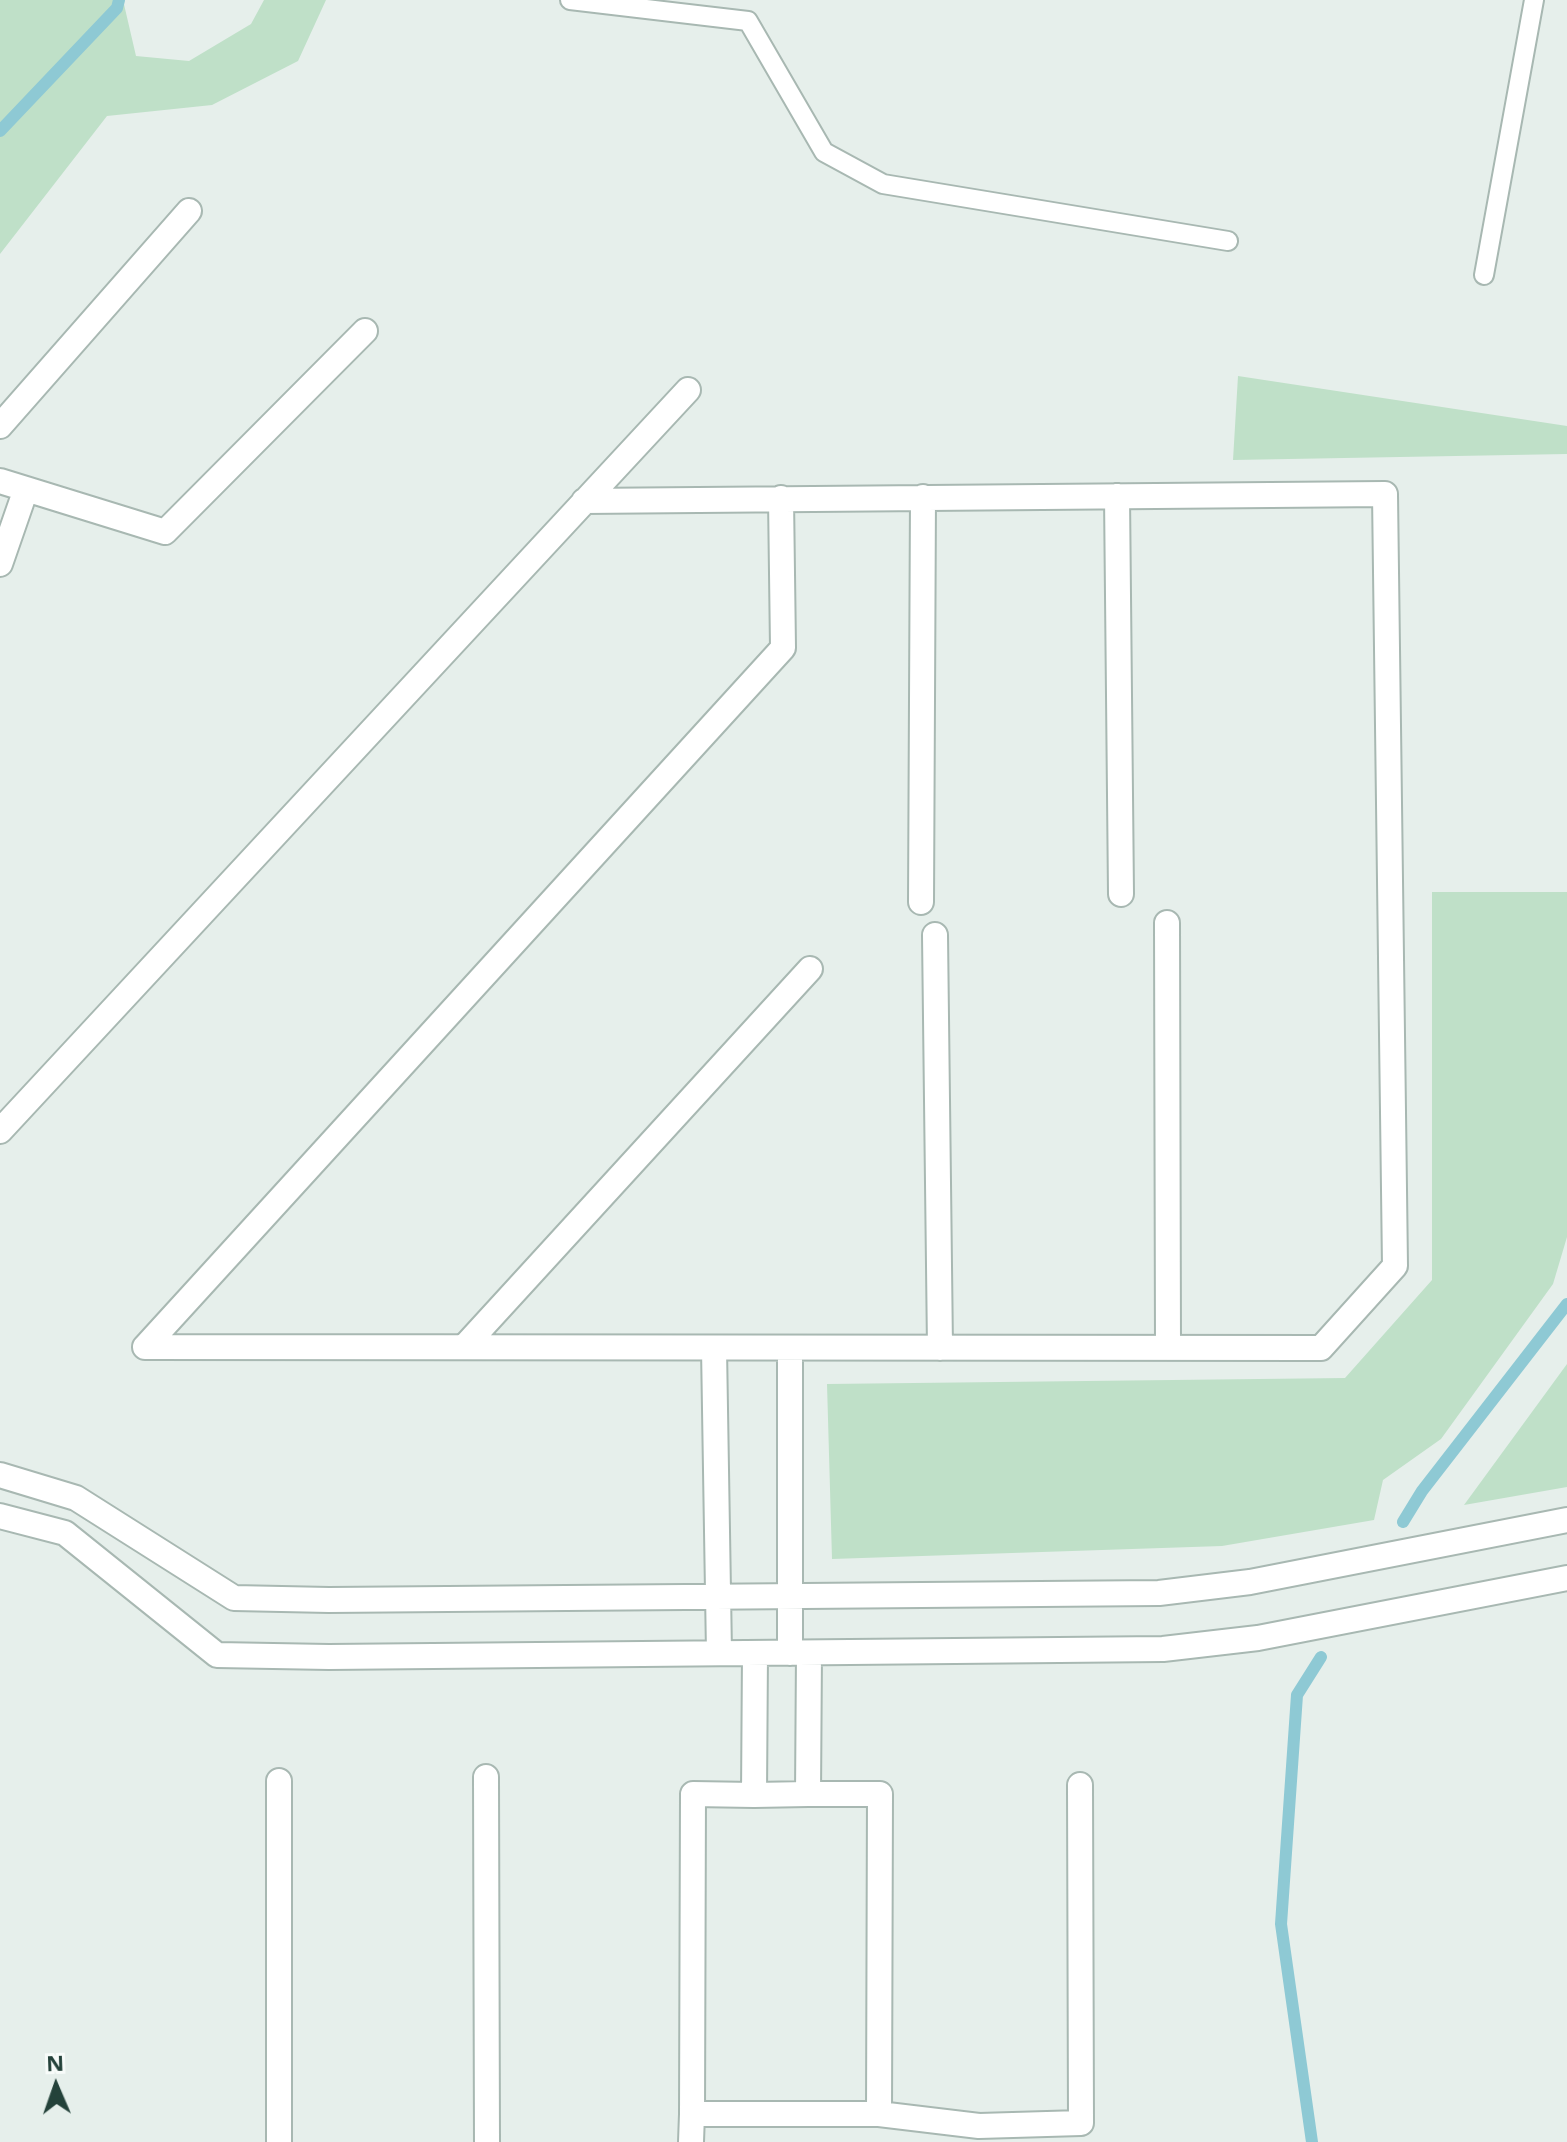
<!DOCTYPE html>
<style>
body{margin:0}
#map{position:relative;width:1567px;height:2142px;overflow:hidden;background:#e6efeb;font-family:"Open Sans",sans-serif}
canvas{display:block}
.north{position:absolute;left:16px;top:2046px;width:80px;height:80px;-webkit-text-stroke:6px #f7fbf9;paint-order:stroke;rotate:358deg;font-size:22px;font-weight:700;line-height:32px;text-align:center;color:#24423a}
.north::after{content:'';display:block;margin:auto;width:28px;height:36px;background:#24423a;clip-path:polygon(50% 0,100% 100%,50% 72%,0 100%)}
</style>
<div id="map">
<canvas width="1567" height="2142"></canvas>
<div class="north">N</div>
</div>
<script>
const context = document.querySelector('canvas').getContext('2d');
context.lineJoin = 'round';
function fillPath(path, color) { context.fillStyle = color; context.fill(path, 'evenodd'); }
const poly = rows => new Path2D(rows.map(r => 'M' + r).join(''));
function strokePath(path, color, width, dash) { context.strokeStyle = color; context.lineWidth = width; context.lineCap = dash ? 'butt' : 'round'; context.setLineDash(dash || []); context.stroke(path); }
const green = poly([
 [0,0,123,0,136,56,189,61,251,24,264,0,326,0,298,61,212,105,107,116,0,254],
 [1238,376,1567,426,1567,454,1233,460],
 [1432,892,1567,892,1567,1237,1553,1284,1441,1439,1383,1480,1374,1520,1222,1546,832,1559,827,1384,1345,1378,1432,1280],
 [1567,1364,1567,1487,1464,1505]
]);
const stream = poly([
 [0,131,117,8,119,0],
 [1403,1522,1422,1491,1567,1304],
 [1312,2142,1281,1924,1297,1695,1321,1657]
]);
const lane = poly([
 [570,0,748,21,824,152,883,184,1228,241],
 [1484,275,1534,0]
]);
const street = poly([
 [0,426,189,211],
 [0,481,165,532,365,331],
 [1117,496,1121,894],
 [0,564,26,489],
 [921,902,923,497],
 [1167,923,1168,1348],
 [935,935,940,1348],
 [0,1131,688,390],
 [145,1347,1321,1348,1395,1266,1385,494,584,501],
 [145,1347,783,648,781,498],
 [464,1347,810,969],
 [714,1348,719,1653],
 [790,1348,790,1653],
 [0,1475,76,1498,234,1598,329,1600,1159,1593,1250,1582,1567,1520],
 [0,1516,65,1533,217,1655,329,1657,1163,1649,1258,1638,1567,1578],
 [755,1653,754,1795,693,1794,692,2114,879,2114,880,1794,808,1794,809,1653],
 [486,1777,487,2142],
 [754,1795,808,1794],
 [879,2114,979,2126,1081,2123,1080,1785],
 [279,2142,279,1781],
 [691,2142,692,2114]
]);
fillPath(green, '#bfe0c8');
strokePath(stream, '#8ec9d4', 12);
strokePath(lane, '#a8b8b2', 22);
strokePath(street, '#a8b8b2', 28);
strokePath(lane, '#fff', 18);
strokePath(street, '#fff', 24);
</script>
